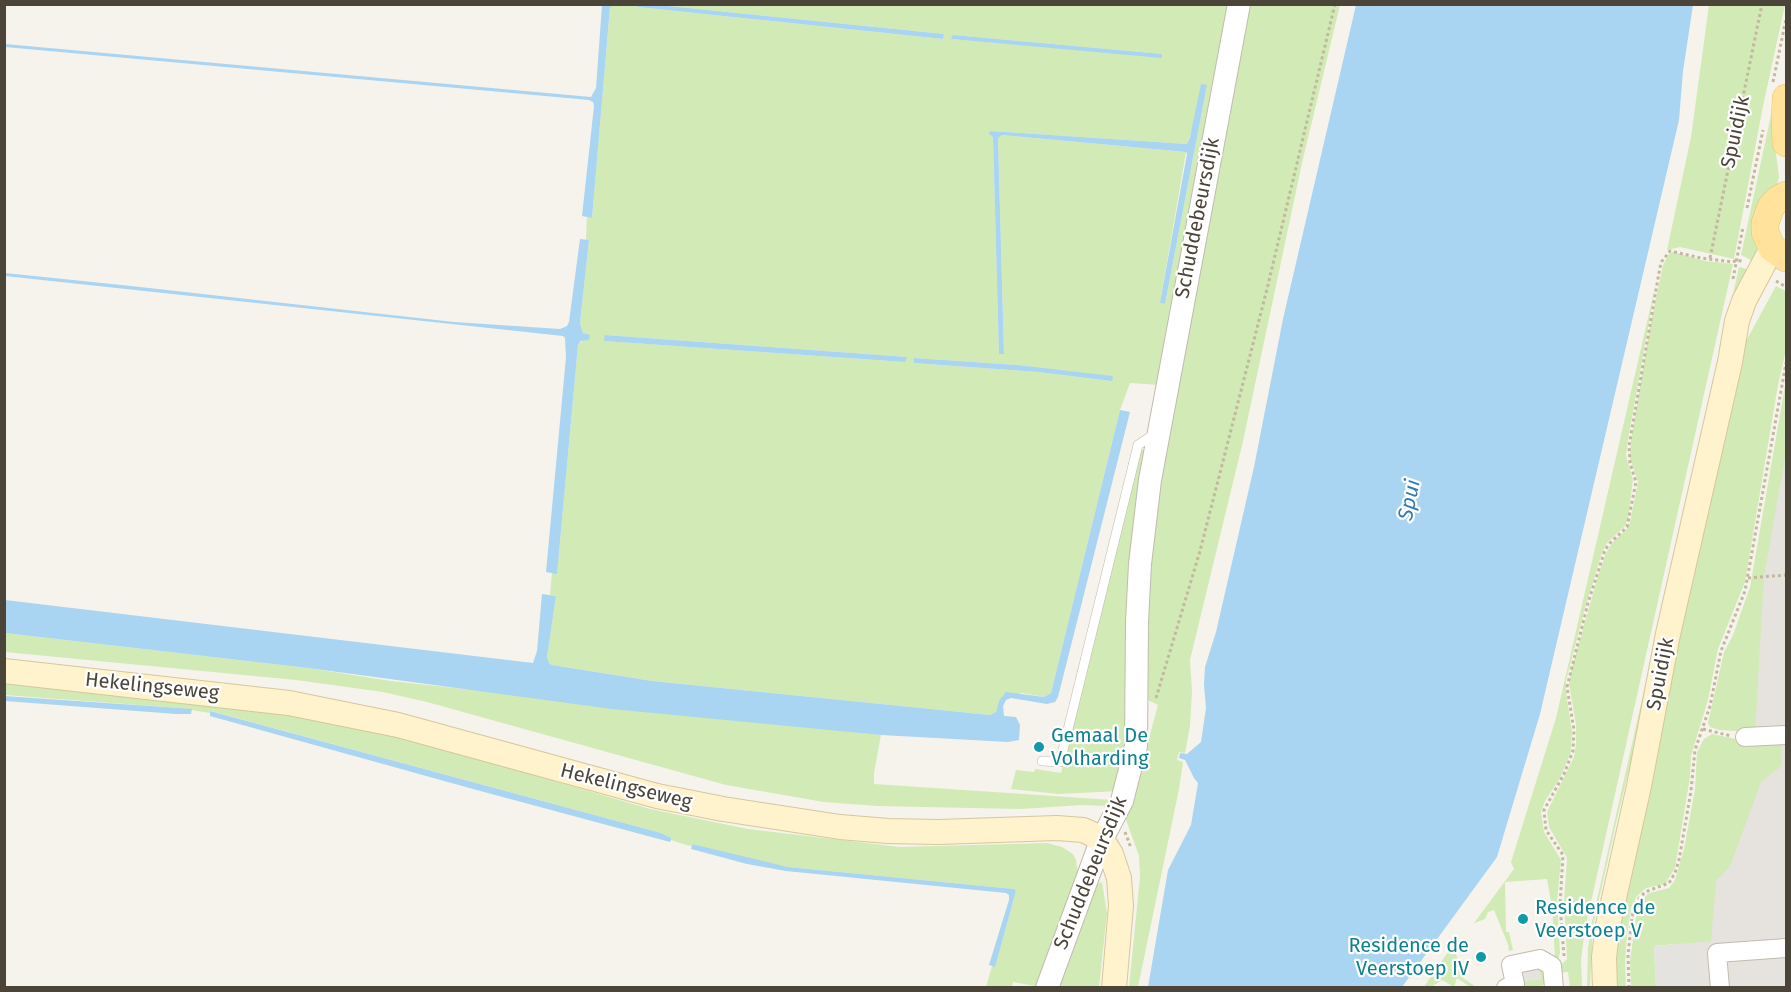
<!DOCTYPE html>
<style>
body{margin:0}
#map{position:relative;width:1791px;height:992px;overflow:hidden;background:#f6f3ec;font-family:"Fira Sans",sans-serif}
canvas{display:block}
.frame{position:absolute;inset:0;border:6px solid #4b4439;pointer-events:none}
</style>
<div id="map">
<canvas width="1791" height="992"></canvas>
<div class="frame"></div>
</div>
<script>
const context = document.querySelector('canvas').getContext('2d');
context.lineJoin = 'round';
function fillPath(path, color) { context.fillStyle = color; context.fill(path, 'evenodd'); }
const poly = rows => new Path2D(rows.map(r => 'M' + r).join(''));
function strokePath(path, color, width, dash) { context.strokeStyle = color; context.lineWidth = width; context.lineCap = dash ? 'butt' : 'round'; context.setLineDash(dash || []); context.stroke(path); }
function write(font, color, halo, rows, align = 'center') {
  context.font = font + ' "Fira Sans",sans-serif'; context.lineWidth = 4.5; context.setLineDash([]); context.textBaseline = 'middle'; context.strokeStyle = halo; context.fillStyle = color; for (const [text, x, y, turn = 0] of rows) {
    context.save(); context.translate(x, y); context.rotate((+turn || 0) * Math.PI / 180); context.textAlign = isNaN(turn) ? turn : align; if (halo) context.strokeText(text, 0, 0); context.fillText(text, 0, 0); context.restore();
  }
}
const industrial = poly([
 [1785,451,1786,451,1786,987,1656,987,1744,774,1755,574]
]);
const green = poly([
 [612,5,638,5,638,7,943,39,944,34,658,5,1233,5,1160,385,1130,383,1120,410,1051,693,1044,697,1022,693,999,701,996,712,990,715,652,681,552,665,549,663,547,657,556,596,550,595,552,573,557,573,578,345,589,335,583,333,580,323,589,240,586,240,587,217,592,218,610,7],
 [953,35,1162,54,1162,57,952,39],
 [1207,85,1165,304,1160,303,1186,152,1002,135,998,138,1004,354,999,354,993,139,990,131,1187,144],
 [605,335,906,357,905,362,605,341],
 [914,358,1017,365,1112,381,1038,372,914,363],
 [1249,5,1340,5,1302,163,1243,441,1190,660,1192,691,1190,726,1185,753,1179,752,1177,760,1183,762,1179,789,1138,987,1129,987,1140,877,1139,856,1125,817,1135,790,1158,705,1146,699,1149,572,1157,493],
 [1709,5,1785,5,1763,106,1734,259,1680,247,1667,250,1691,137],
 [1771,115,1779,177,1759,264,1741,255],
 [1673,252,1705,261,1733,264,1585,929,1581,960,1582,987,1570,987,1568,972,1557,973,1557,969,1567,959,1564,901,1567,858,1549,827,1547,812,1574,757,1576,744,1576,725,1569,684,1572,668,1599,573,1606,553,1613,542,1627,529,1630,522,1638,482,1630,458,1631,441,1650,327,1663,265,1669,254],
 [1739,267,1751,270,1617,819,1593,926,1590,987,1587,988,1588,948,1592,922],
 [1656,283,1628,440,1626,456,1633,480,1628,518,1625,526,1607,543,1602,553,1585,608,1566,681,1566,692,1572,732,1571,752,1560,778,1545,801,1541,812,1544,832,1561,860,1557,902,1560,953,1558,959,1555,960,1552,902,1551,902,1547,879,1505,882,1506,932,1509,932,1513,950,1509,951,1508,948,1509,947,1494,910,1488,912,1485,919,1474,923,1514,869,1511,862,1556,718],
 [1776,286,1786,291,1786,350,1778,385,1745,582,1718,649,1708,700,1691,756,1690,777,1675,868,1665,884,1646,888,1636,897,1631,909,1627,935,1625,961,1626,987,1611,988,1611,945,1728,403,1745,343],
 [1786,380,1786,452,1764,576,1755,732,1719,730,1710,727,1708,723,1724,652,1733,635,1750,587],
 [1141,450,1146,450,1127,748,1119,791,1059,794,1011,789,1016,770,1034,772,1035,769,1061,773,1133,470],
 [5,633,308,668,391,681,881,735,874,773,874,784,1113,800,1115,802,1106,806,1082,805,1020,809,877,806,824,802,726,785,427,702,383,692,296,680,5,652],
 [4,680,261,707,424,743,650,809,748,829,900,847,1047,843,1062,847,1073,854,1076,860,1078,875,1041,982,1035,986,1013,982,1012,987,986,987,992,966,995,966,1016,891,1014,889,788,867,748,859,692,844,690,846,680,843,671,840,671,838,661,833,211,711,210,713,179,708,5,695],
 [1712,734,1741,740,1782,743,1781,766,1761,782,1730,866,1716,881,1711,941,1654,946,1656,987,1631,988,1630,961,1638,903,1649,893,1669,888,1675,880,1684,849,1695,789,1697,752,1704,739],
 [1102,882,1107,913,1099,987,1057,988,1092,886],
 [1457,939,1462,950,1456,954,1462,977,1476,987,1470,987,1457,978,1454,987,1442,980,1431,987,1423,988],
 [1539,968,1545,969,1547,984,1542,985,1542,987,1521,987,1518,972,1523,969,1524,981,1540,979]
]);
const parking = poly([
 [1698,943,1701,987,1656,987,1654,946],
 [1539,968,1541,979,1524,981,1523,969]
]);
const water = poly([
 [602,5,624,5,615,5,610,7,592,218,582,216,594,106,593,102,589,100,5,47,5,44,591,97,596,88],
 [638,5,658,5,944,34,943,39,638,7],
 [1356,5,1693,5,1683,71,1679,120,1540,714,1497,857,1402,987,1148,987,1168,870,1191,825,1198,783,1194,778,1185,760,1179,758,1180,753,1187,754,1201,742,1206,708,1204,685,1205,667,1216,632,1254,467,1283,319],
 [953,35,1162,54,1162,58,951,39],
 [1201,84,1207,85,1165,304,1160,303,1187,154,1186,152,1002,135,998,138,1004,354,999,354,993,139,992,136,989,134,990,131,1187,144,1190,137],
 [580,239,589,240,580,323,583,333,590,335,589,340,581,341,578,345,557,574,546,572,566,357,565,338,563,336,5,276,5,273,131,286,454,322,560,329,567,326,569,322],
 [605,335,907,357,905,362,604,341],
 [914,358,1017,365,1112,376,1113,378,1112,381,1038,372,914,363],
 [1120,410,1130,412,1058,697,1055,702,1047,704,1011,698,1006,700,1003,706,1004,716,1016,717,1020,725,1019,740,1008,742,881,735,612,709,308,668,5,633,5,600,533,663,537,651,542,594,556,596,547,657,549,663,552,665,652,681,990,715,996,712,999,701,1006,692,1044,697,1051,693],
 [4,696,179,708,192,709,191,714,176,714,5,701],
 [210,711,661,833,671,838,671,840,670,842,473,789,210,716],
 [692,844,788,867,1014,889,1016,891,995,967,989,965,1009,900,1009,895,1006,893,786,871,747,864,691,849]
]);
const path = poly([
 [1773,82,1786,19],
 [1747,208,1763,130],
 [1710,258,1762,4],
 [1733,279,1743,227],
 [1776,281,1786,287],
 [1748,578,1786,575],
 [1156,698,1200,551,1267,289,1335,4],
 [1703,729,1731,736],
 [1125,832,1131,848],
 [1564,956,1560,905,1563,855,1546,830,1544,810,1564,774,1573,751,1574,730,1567,687,1588,603,1605,550,1610,543,1627,527,1636,482,1630,463,1629,446,1660,267,1662,261,1670,251,1701,258,1733,262,1737,260,1744,262],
 [1629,988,1628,955,1632,917,1636,902,1645,892,1669,883,1675,873,1679,860,1691,791,1695,750,1710,706,1721,651,1745,591,1786,363]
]);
const service = poly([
 [1042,761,1060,762,1138,445,1156,433]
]);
const minor = poly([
 [1745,737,1786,735],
 [1506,988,1515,984,1511,965,1540,959,1552,966,1554,988],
 [1720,988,1717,953,1786,948]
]);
const tertiary = poly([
 [1047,988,1101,841,1122,801,1136,746,1137,622,1140,564,1150,480,1239,4]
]);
const secondary = poly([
 [4,671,289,703,398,725,657,796,723,809,840,827,888,831,938,832,1057,828,1083,830,1092,834,1106,846,1111,854,1119,878,1121,906,1114,988],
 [1605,988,1604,957,1608,925,1639,786,1668,634,1730,362,1737,321,1744,301,1772,248]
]);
const primary = poly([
 [1786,98,1785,120,1786,143],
 [1786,195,1777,200,1771,207,1765,223,1765,232,1772,248,1786,258]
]);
const markers = [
 [1039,747,6,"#0f9aa8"],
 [1523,919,6,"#0f9aa8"],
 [1481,957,6,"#0f9aa8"]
];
const streetNames = [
 ["Spuidijk",1736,132,-78],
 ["Schuddebeursdijk",1198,218,-79],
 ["Spuidijk",1661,674,-79],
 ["Hekelingseweg",152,687,6],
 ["Hekelingseweg",626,787,14],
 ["Schuddebeursdijk",1091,873,-68]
];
const cultureNames = [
 ["Gemaal De",1051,736],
 ["Volharding",1051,759],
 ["Residence de",1535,908],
 ["Veerstoep V",1535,931],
 ["Residence de",1469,946,"right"],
 ["Veerstoep IV",1469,969,"right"]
];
const waterNames = [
 ["Spui",1410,500,-78]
];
fillPath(industrial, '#e6e2dd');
fillPath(green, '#d2eab5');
fillPath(parking, '#e5e3e0');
fillPath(water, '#a9d4f2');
strokePath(service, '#c2bbae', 10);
strokePath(minor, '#c2bbae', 20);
strokePath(tertiary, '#c2bbae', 24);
strokePath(secondary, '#d6c79b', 26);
strokePath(primary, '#e6c16a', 28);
strokePath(path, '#c4b79f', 3, [3, 3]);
strokePath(service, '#fff', 9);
strokePath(minor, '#fff', 18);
strokePath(tertiary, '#fff', 22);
strokePath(secondary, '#fff3cd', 24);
strokePath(primary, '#ffe39c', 27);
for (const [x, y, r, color] of markers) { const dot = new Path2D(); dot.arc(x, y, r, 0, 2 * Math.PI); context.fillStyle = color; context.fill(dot); strokePath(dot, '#fff', 2); }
write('20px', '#4b4439', '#fff', streetNames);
write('20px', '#0d838f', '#fff', cultureNames, 'left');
write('italic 21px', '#2e7ab2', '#fff', waterNames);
</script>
